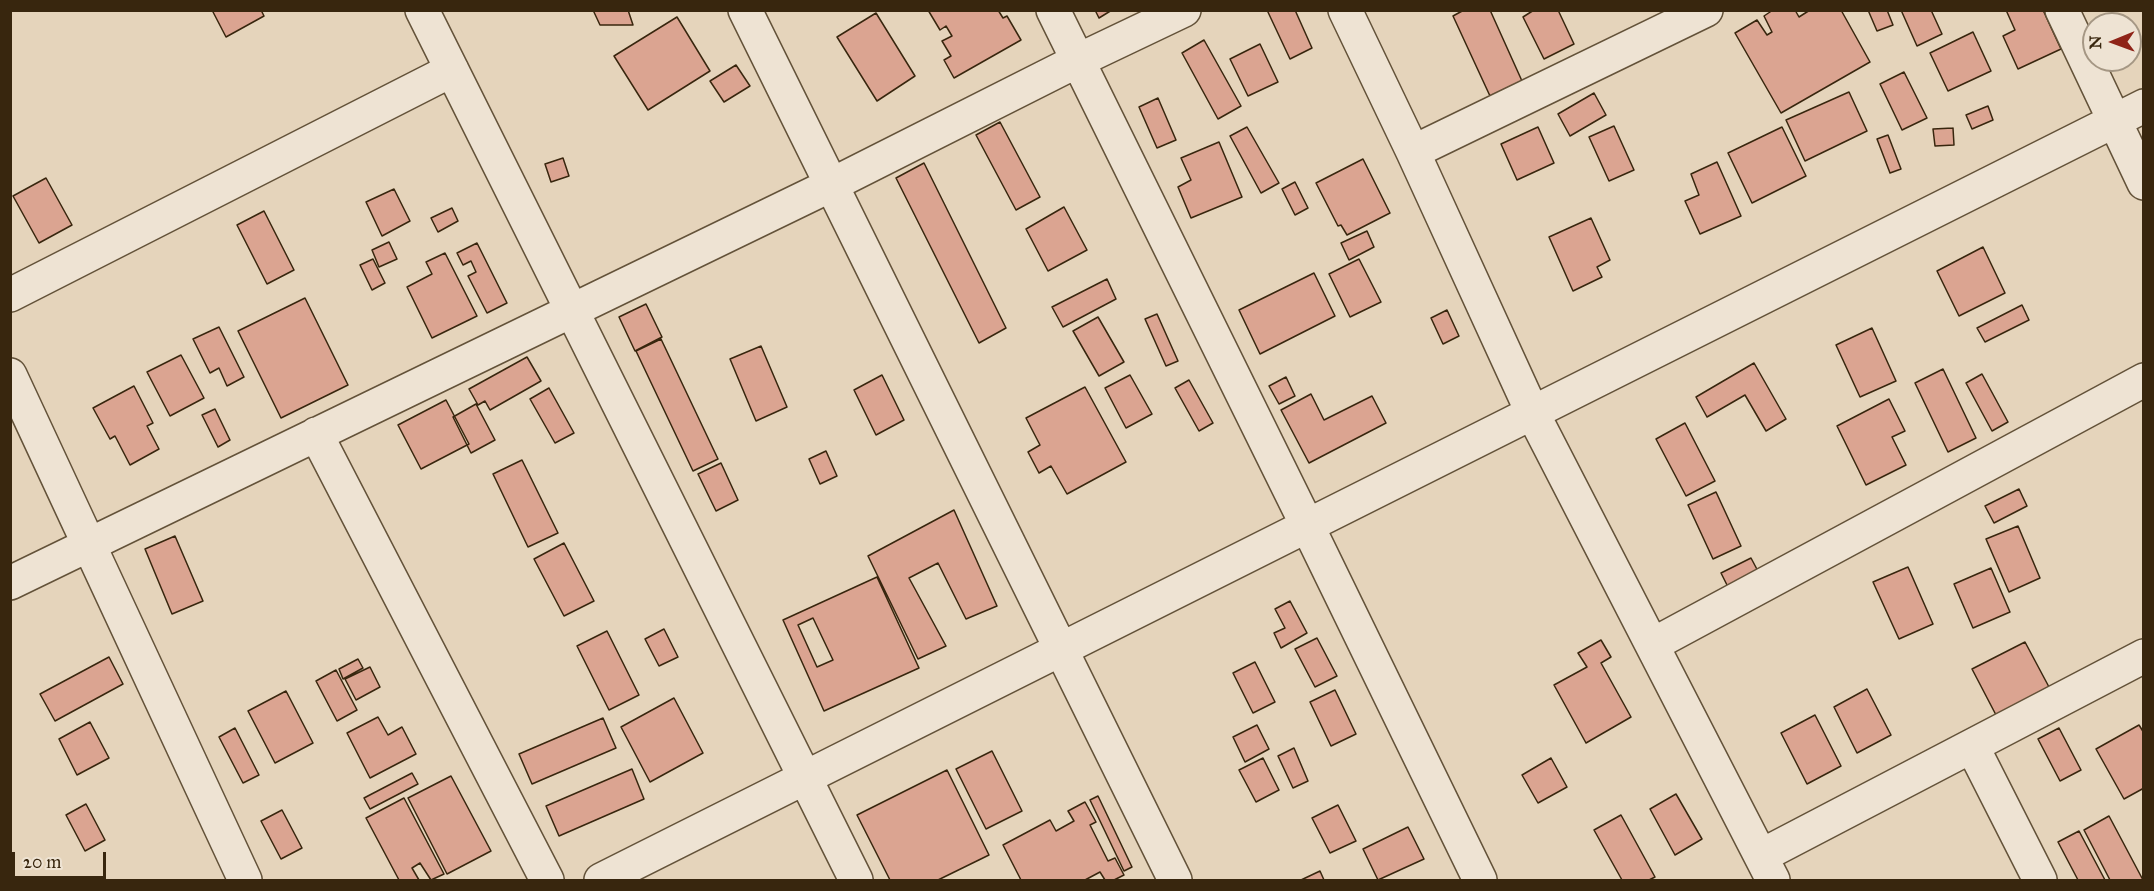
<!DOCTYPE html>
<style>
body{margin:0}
#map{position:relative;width:2154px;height:891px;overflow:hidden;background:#e5d4bb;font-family:"IM FELL Great Primer",serif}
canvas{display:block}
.frame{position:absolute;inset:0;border:12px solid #38260e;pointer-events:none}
.north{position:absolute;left:2082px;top:12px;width:60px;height:60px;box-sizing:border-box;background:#eee3d3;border:2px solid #a59784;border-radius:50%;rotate:269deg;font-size:16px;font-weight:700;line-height:24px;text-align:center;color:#38260e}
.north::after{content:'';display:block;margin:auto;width:21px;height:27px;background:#8f2418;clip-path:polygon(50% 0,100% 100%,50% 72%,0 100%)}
.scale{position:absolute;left:12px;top:852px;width:94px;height:27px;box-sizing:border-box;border:3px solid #38260e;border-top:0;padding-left:8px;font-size:18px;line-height:21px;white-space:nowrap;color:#38260e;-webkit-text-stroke:4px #eee3d3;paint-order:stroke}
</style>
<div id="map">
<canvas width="2154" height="891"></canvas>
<div class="frame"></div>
<div class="north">N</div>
<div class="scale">20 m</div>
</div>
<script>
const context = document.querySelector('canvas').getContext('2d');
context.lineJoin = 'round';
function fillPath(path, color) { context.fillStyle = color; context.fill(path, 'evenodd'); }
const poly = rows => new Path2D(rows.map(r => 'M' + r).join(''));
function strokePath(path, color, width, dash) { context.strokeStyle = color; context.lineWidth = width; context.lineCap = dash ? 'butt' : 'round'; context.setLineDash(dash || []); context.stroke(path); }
const building = poly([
 [212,10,261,10,264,16,226,37,212,10],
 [593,10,628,10,633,25,600,25,593,10],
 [928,10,998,10,1003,18,1007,16,1021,40,954,78,944,60,951,56,942,41,952,36,946,26,940,30,928,10],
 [1095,10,1112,10,1099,18,1095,10],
 [1267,10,1295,10,1312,48,1290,59,1267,10],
 [1464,10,1490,10,1522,81,1490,96,1453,16,1464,10],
 [1534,10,1558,10,1574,44,1544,59,1523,17,1534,10],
 [1773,10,1795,10,1799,17,1810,10,1841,10,1870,62,1781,113,1735,33,1757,20,1767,35,1772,32,1764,16,1773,10],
 [1868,10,1887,10,1893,25,1877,31,1868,10],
 [1901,10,1931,10,1942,34,1917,46,1901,10],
 [2006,10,2043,10,2061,49,2018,69,2003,36,2015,30,2006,10],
 [876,13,915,76,877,101,837,37,876,13],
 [677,17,710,71,648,110,614,56,677,17],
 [1973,32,1991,71,1948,91,1930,53,1973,32],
 [1204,40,1241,106,1218,119,1182,53,1204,40],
 [1260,44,1278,82,1248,96,1230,59,1260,44],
 [736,65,750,86,724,102,710,81,736,65],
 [1904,72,1927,118,1902,130,1880,84,1904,72],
 [1849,92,1867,131,1805,161,1786,120,1849,92],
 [1594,93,1606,115,1570,136,1558,114,1594,93],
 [1158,98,1176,140,1157,148,1139,107,1158,98],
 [1988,106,1993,120,1972,129,1966,115,1988,106],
 [1000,122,1040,197,1016,210,976,135,1000,122],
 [1614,126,1634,170,1609,181,1589,137,1614,126],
 [1247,127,1279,183,1261,193,1230,136,1247,127],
 [1538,127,1554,163,1517,180,1501,144,1538,127],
 [1782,127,1806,176,1752,203,1728,153,1782,127],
 [1953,128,1954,145,1935,146,1933,129,1953,128],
 [1888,135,1901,169,1890,173,1877,139,1888,135],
 [1219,142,1242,197,1191,218,1178,187,1191,180,1181,158,1219,142],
 [563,158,569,176,551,182,545,164,563,158],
 [1363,159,1390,213,1347,235,1341,225,1338,226,1316,183,1363,159],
 [1717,162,1741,216,1700,234,1685,201,1699,195,1691,174,1717,162],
 [924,163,1006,328,979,343,896,178,924,163],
 [46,178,72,225,39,243,13,196,46,178],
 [1295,182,1308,208,1295,215,1282,189,1295,182],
 [394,189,410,221,382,236,366,202,394,189],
 [1064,207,1087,250,1048,271,1026,229,1064,207],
 [452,208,458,221,438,232,431,218,452,208],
 [264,211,294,270,267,284,237,225,264,211],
 [1591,218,1610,260,1597,267,1602,277,1573,291,1549,237,1591,218],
 [1367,231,1374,247,1349,260,1341,243,1367,231],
 [389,242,397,259,379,267,372,250,389,242],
 [477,243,507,303,487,313,468,276,476,272,471,261,463,265,457,253,477,243],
 [1983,247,2005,293,1959,316,1937,271,1983,247],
 [445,253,477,316,432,338,407,287,432,274,426,262,445,253],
 [373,259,385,283,372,290,360,265,373,259],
 [1359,259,1381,302,1350,317,1329,274,1359,259],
 [1314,273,1335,316,1260,354,1239,310,1314,273],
 [1107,279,1116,299,1063,327,1052,307,1107,279],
 [305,298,348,385,281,418,238,331,305,298],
 [646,304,662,337,635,351,619,317,646,304],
 [2022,305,2029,320,1985,342,1977,328,2022,305],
 [1447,310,1459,336,1443,344,1431,318,1447,310],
 [1157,314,1178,361,1166,366,1145,319,1157,314],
 [1098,317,1124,362,1099,376,1073,331,1098,317],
 [219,327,244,377,227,386,219,368,210,373,193,339,219,327],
 [1872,328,1896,381,1860,397,1836,345,1872,328],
 [661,339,718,459,693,471,636,351,661,339],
 [761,346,787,407,756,421,730,359,761,346],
 [181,355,204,398,170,416,147,372,181,355],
 [527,357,541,381,490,410,485,401,478,405,469,389,527,357],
 [1754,363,1786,419,1766,431,1745,395,1707,417,1696,397,1754,363],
 [1943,369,1976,438,1948,452,1915,383,1943,369],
 [1982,374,2008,422,1992,431,1966,383,1982,374],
 [882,375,904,420,876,435,854,390,882,375],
 [1130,375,1152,414,1126,428,1105,388,1130,375],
 [1286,377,1295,396,1279,404,1269,386,1286,377],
 [1189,380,1213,423,1199,431,1175,388,1189,380],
 [134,386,153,423,147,426,159,449,130,465,115,436,110,439,93,408,134,386],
 [1085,387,1126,462,1067,494,1051,466,1039,473,1028,452,1040,445,1026,418,1085,387],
 [549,388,574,433,555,443,530,399,549,388],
 [1311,394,1324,420,1372,396,1386,423,1309,463,1281,410,1311,394],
 [1889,399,1905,431,1892,437,1906,465,1866,485,1837,426,1889,399],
 [446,400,469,444,421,469,398,425,446,400],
 [476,404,495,440,471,453,453,417,476,404],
 [215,409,230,440,218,447,202,415,215,409],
 [1685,423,1715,481,1686,496,1656,439,1685,423],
 [826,451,837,476,820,484,809,459,826,451],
 [522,460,558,533,528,547,493,474,522,460],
 [721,463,738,500,716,511,698,474,721,463],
 [2019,489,2027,506,1994,523,1985,506,2019,489],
 [1716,492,1741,546,1713,559,1688,505,1716,492],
 [954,510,997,606,966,619,938,563,909,578,946,646,918,659,868,556,954,510],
 [2018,526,2040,578,2009,592,1986,539,2018,526],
 [175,536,203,601,172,614,145,549,175,536],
 [564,543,594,601,564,616,534,559,564,543],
 [1751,558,1760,575,1730,591,1721,573,1751,558],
 [1908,567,1933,624,1899,639,1873,582,1908,567],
 [1991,568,2010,612,1973,628,1954,584,1991,568],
 [877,577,919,668,824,711,783,620,877,577],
 [813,618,833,660,817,667,798,625,813,618],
 [1290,601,1307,633,1281,648,1274,633,1285,628,1275,609,1290,601],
 [664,629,678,657,659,666,645,639,664,629],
 [607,631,639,695,609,710,577,646,607,631],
 [1317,638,1337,676,1315,687,1295,649,1317,638],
 [1601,640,1611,657,1601,663,1631,717,1586,743,1554,685,1587,667,1578,653,1601,640],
 [2025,642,2049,687,1996,715,1972,669,2025,642],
 [109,657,123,684,55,721,40,694,109,657],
 [358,659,363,668,343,679,339,669,358,659],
 [1255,662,1275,702,1253,713,1233,673,1255,662],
 [370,667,380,687,356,700,345,679,370,667],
 [336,670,357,710,337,721,316,681,336,670],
 [1867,689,1891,735,1857,753,1834,707,1867,689],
 [1335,690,1356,734,1331,746,1310,702,1335,690],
 [286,691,313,743,275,763,248,711,286,691],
 [674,698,703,753,650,782,621,727,674,698],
 [1815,715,1841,766,1807,784,1781,733,1815,715],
 [378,717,388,735,402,727,416,754,370,778,347,733,378,717],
 [603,718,616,748,532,784,519,754,603,718],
 [90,722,109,758,77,775,59,739,90,722],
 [1257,725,1269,749,1245,762,1233,737,1257,725],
 [2139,725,2144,733,2144,788,2124,799,2096,749,2139,725],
 [235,728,259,775,243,783,219,737,235,728],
 [2059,728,2081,770,2060,781,2038,739,2059,728],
 [1294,748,1308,781,1293,788,1278,756,1294,748],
 [992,751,1022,811,986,829,956,769,992,751],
 [1263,758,1279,790,1256,802,1239,770,1263,758],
 [1551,758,1567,787,1538,803,1522,775,1551,758],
 [632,769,644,799,559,836,546,806,632,769],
 [947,770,989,855,938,880,890,880,857,815,947,770],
 [412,773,418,784,370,809,364,798,412,773],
 [451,776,491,851,447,874,408,798,451,776],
 [1676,794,1702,839,1675,855,1650,809,1676,794],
 [1098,796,1132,867,1124,871,1090,800,1098,796],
 [404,798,444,874,431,880,420,863,412,868,419,880,399,880,366,818,404,798],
 [1085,802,1096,822,1090,825,1108,861,1115,858,1124,875,1114,880,1105,880,1100,872,1085,880,1021,880,1003,845,1050,820,1056,831,1074,821,1068,811,1085,802],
 [86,804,105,840,85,851,66,815,86,804],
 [1338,805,1356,841,1330,853,1312,818,1338,805],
 [282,810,302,848,281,859,261,821,282,810],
 [1621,815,1655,877,1649,880,1622,880,1594,830,1621,815],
 [2109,816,2143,880,2110,880,2084,830,2109,816],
 [1408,827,1424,859,1378,880,1363,849,1408,827],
 [2079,831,2105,880,2078,880,2058,842,2079,831],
 [1320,871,1324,880,1301,880,1320,871]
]);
const minor = poly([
 [422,10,856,880],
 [745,10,1175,880],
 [1053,10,1307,525,1480,880],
 [1345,10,1413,152,1533,414,1773,880],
 [2062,10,2144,183],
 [1413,152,1706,10],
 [10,295,452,70],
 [10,375,245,880],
 [316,434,547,880],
 [10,583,831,185,1077,61,1184,10],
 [1652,645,2144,380],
 [1972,746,2040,880],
 [1761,856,2144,656],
 [601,880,2144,106]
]);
fillPath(building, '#dba491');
strokePath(building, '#38260e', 1.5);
strokePath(minor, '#635239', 36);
strokePath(minor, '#eee3d3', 33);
</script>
